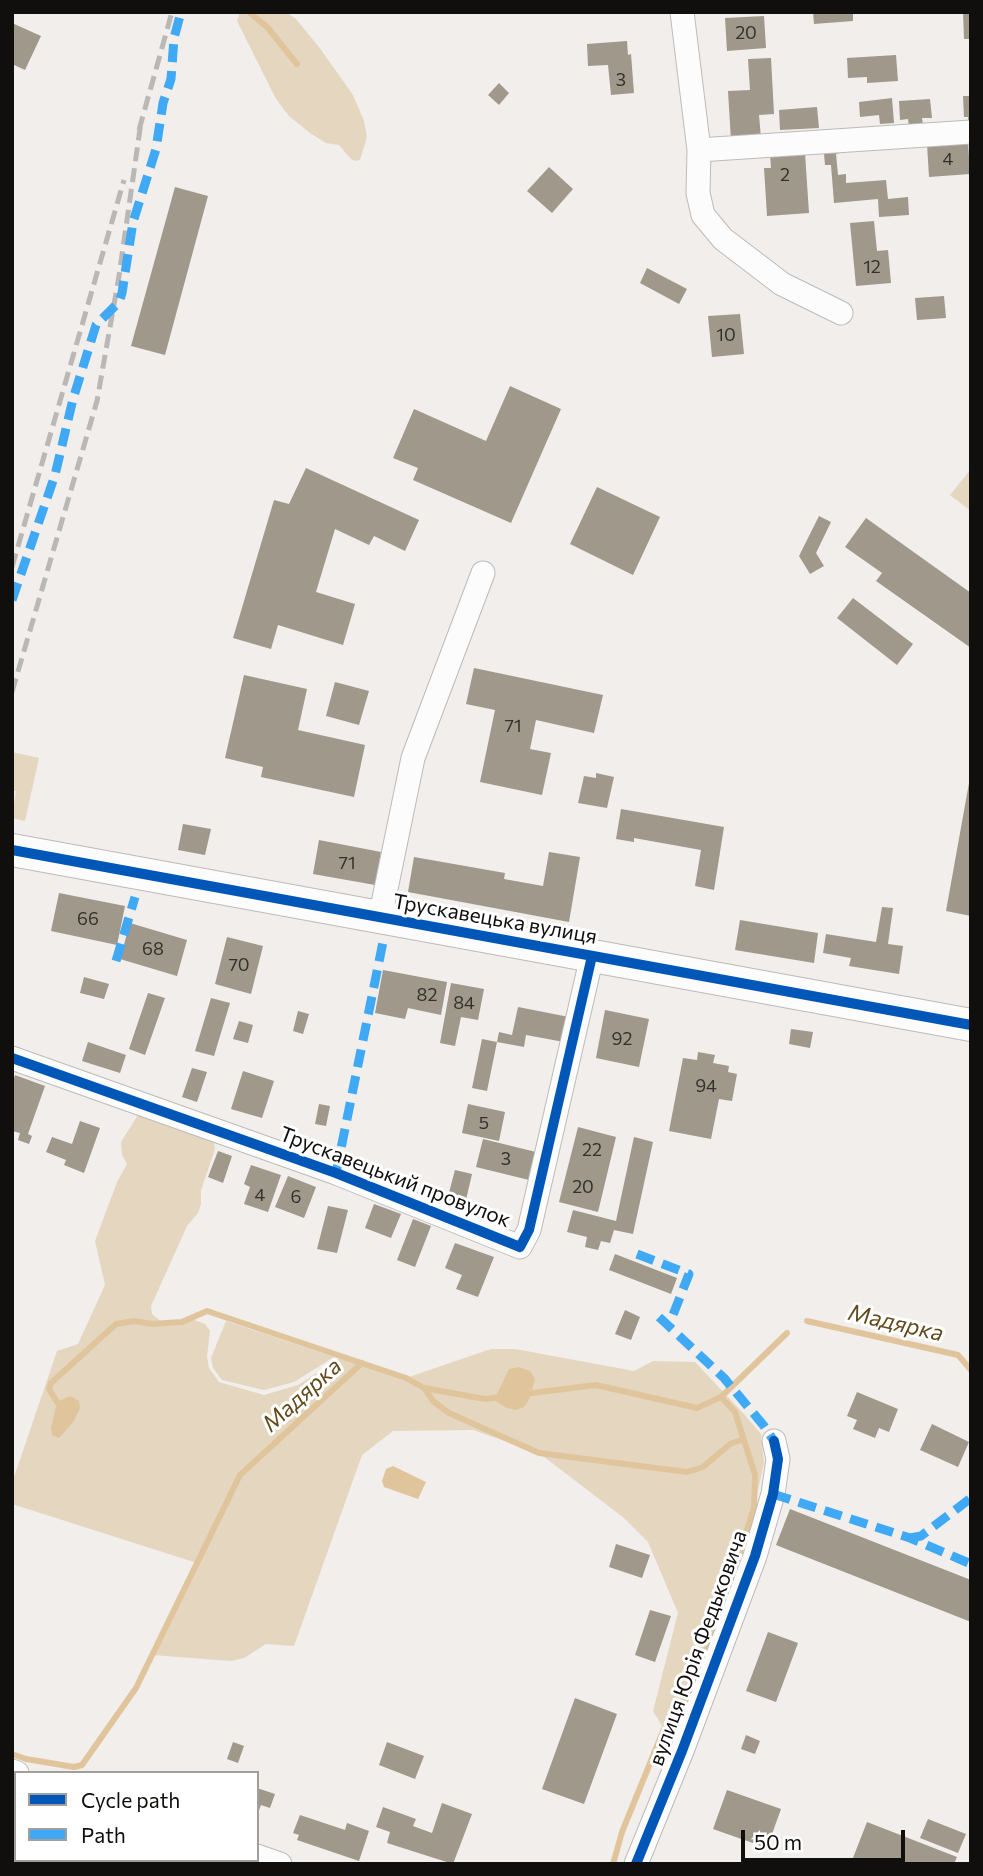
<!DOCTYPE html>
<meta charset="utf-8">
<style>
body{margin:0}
#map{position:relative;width:983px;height:1876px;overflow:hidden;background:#f1eeeb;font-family:Commissioner,sans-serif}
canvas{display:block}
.frame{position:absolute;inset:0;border:14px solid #110f0d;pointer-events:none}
.legend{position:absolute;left:14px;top:1771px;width:245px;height:91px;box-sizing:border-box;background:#fff;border:2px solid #a09f9e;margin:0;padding:9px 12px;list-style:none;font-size:21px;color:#110f0d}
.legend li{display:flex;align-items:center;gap:14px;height:35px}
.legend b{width:35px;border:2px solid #a09f9e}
.scale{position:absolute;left:741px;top:1830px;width:164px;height:32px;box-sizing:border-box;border:4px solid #110f0d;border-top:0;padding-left:9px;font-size:21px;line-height:24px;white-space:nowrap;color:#110f0d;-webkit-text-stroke:5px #fff;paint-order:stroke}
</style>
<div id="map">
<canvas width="983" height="1876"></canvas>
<div class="frame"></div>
<ul class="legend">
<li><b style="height:9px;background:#0057b8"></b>Cycle path</li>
<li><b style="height:9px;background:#3fa9f5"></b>Path</li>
</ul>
<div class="scale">50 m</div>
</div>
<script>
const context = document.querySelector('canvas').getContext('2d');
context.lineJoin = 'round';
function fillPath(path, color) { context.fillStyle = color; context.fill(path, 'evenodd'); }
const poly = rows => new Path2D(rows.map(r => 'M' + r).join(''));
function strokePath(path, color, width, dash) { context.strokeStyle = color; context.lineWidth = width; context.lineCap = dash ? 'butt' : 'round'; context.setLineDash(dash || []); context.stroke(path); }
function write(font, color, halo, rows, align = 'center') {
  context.font = font + ' Commissioner,sans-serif'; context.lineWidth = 6; context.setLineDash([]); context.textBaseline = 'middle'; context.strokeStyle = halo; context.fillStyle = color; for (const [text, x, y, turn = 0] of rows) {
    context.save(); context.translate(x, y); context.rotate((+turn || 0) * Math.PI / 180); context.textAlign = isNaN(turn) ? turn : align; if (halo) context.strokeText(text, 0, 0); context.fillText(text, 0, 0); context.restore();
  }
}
const green = poly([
 [240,12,286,12,296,19,319,47,353,95,364,121,367,137,360,160,355,161,351,159,339,145,326,143,310,133,289,116,276,99,237,21],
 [971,469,971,511,950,495],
 [12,752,39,758,25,821,12,818,16,791,12,790],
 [138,1115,211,1139,214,1144,215,1149,201,1190,201,1204,198,1213,187,1226,151,1306,152,1314,163,1323,192,1319,205,1324,210,1331,207,1357,209,1368,219,1382,264,1395,298,1385,343,1356,406,1378,491,1349,515,1349,634,1371,653,1361,695,1362,744,1414,761,1434,764,1463,754,1508,719,1618,679,1714,664,1729,653,1711,678,1613,648,1542,624,1518,539,1453,473,1430,393,1431,362,1455,294,1646,266,1644,244,1658,231,1661,152,1655,197,1563,12,1504,12,1483,57,1351,78,1344,105,1285,95,1241,117,1182,127,1164,122,1155,121,1142],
 [226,1321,334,1357,294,1382,264,1390,222,1380,213,1368,211,1358]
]);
const water = poly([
 [519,1367,530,1371,535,1379,529,1400,524,1407,516,1410,507,1408,497,1402,495,1398,509,1369],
 [70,1396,79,1401,80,1408,74,1421,59,1438,52,1435,51,1428,57,1402],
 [393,1466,426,1482,418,1499,384,1487,382,1481,386,1469]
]);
const stream = poly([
 [249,12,268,28,297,64],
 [807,1321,958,1355,971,1370],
 [424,1388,433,1401,449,1413,539,1453,687,1472,703,1467,730,1444,743,1439],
 [524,1394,596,1385,697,1408,721,1397,787,1333],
 [57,1402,49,1389,51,1383,116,1324,134,1321,152,1324,182,1322,207,1311,406,1378,424,1388,485,1399,502,1397],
 [12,1754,26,1759,74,1767,82,1765,136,1688,240,1475,362,1363],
 [12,1809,16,1793],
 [219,1860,229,1864],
 [613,1864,622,1832,664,1729,679,1714,719,1618,754,1508,755,1475,735,1412,721,1397]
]);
const building = poly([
 [813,12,853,12,853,21,814,24],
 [963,12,971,12,971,39,964,39],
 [764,16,766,48,727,51,725,18],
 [12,23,41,36,25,70,12,64],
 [627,41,628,55,631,54,634,93,611,95,608,65,588,66,587,44],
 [896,55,898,81,867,83,867,77,848,78,847,58],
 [771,58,774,114,759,115,761,138,731,140,728,91,750,90,748,59],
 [499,83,509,93,499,105,488,95],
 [963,96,971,96,971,121,968,121,968,117,964,117],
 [892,98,894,123,880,124,879,115,860,117,859,102],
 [930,99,932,118,922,118,923,125,909,126,908,119,900,120,899,101],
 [817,107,819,128,780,130,779,110],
 [968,141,970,174,929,177,927,144],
 [839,145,840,153,836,154,838,175,846,174,846,183,886,180,888,199,908,197,909,215,879,217,878,199,834,203,831,165,825,165,824,154,826,154,826,146],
 [805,153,809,213,767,216,764,168,771,168,770,155],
 [549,167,573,189,552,213,527,191],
 [175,187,208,196,165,355,131,346],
 [874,221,877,251,888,250,891,283,856,286,850,223],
 [647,268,687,289,679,304,640,283],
 [944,296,946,318,917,320,915,298],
 [740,314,744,354,712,357,708,316],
 [510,386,561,409,511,523,413,480,418,468,393,458,414,409,486,441],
 [306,468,419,520,405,551,374,536,369,545,335,529,316,592,355,604,343,645,278,625,271,649,233,638,274,500,289,504],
 [597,487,660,517,633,575,570,544],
 [819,516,831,522,816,553,824,566,810,574,799,556],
 [866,518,971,593,971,648,876,581,882,573,845,547],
 [853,598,913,644,897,665,837,618],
 [474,668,603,695,594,733,536,720,530,749,551,753,542,795,480,782,495,710,466,704],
 [244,675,307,689,298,730,365,745,354,797,261,777,263,767,225,758],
 [335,682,369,691,359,725,326,716],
 [596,773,614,777,607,808,578,803,584,776,596,778],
 [969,783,971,784,971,916,946,911],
 [621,809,724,827,714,890,695,886,701,850,634,838,634,842,616,839],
 [183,824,211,829,205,855,178,850],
 [319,840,381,852,375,885,313,874],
 [549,852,580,857,569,922,408,892,414,857,505,873,504,879,543,886],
 [59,893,125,906,117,945,51,931],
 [882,907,893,908,888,944,903,946,899,974,849,966,851,958,823,953,826,934,876,942],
 [740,920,818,933,814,963,735,950],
 [130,923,187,940,177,976,120,959],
 [227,937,263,946,251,994,215,984],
 [383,970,447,982,441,1015,408,1008,405,1019,375,1013],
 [84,977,109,984,104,999,80,993],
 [451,983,484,989,478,1020,461,1017,455,1046,440,1043],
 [148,993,165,998,145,1055,129,1049],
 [211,998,230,1003,214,1056,195,1051],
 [518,1007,569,1017,564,1042,526,1035,524,1047,497,1042,499,1032,512,1035],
 [605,1010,649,1019,639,1067,596,1058],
 [298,1011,309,1014,303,1034,293,1031],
 [239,1021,253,1025,248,1043,233,1039],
 [791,1029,813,1032,810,1048,789,1044],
 [482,1039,497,1042,487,1091,472,1088],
 [88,1042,126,1055,120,1073,82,1061],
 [698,1052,715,1055,713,1063,729,1066,728,1072,737,1074,732,1101,719,1099,711,1139,669,1131,683,1058,697,1060],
 [192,1068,207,1072,197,1102,182,1097],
 [243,1071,274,1081,262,1118,231,1109],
 [15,1075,45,1086,28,1134,32,1136,29,1144,18,1140,20,1133,12,1131,12,1084],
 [319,1104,330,1106,326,1126,315,1124],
 [468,1104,505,1112,499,1141,462,1133],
 [80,1121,100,1128,84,1173,64,1165,66,1160,46,1152,52,1137,72,1144],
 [578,1127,616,1137,598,1212,559,1202],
 [634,1137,653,1142,633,1234,614,1230,610,1243,601,1241,598,1250,585,1247,587,1237,567,1232,573,1210,616,1221],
 [483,1139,536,1152,529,1180,476,1167],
 [218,1151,232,1156,223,1183,208,1177],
 [251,1165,281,1175,268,1212,244,1204,250,1187,244,1184],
 [455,1170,472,1174,465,1204,447,1200],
 [288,1176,316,1187,304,1218,275,1207],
 [374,1204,401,1214,391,1238,365,1228],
 [328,1206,348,1210,337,1253,317,1249],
 [413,1219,431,1226,415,1267,397,1260],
 [455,1243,494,1257,478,1297,456,1289,462,1275,445,1268],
 [615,1254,677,1278,671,1294,609,1270],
 [625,1310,640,1317,631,1340,615,1334],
 [857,1392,898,1409,889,1432,879,1428,875,1438,853,1429,857,1420,847,1416],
 [932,1424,969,1442,958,1467,920,1450],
 [790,1509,971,1580,971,1622,776,1545],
 [616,1544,650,1555,642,1578,609,1567],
 [650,1610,671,1616,655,1662,635,1655],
 [768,1632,798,1643,776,1702,746,1691],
 [575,1698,617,1714,584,1804,542,1789],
 [746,1735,760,1741,755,1754,741,1749],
 [233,1742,244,1746,238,1763,227,1759],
 [387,1742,424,1756,415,1779,379,1765],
 [257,1788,275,1794,270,1808,261,1805,258,1813],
 [727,1790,781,1809,767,1848,713,1829],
 [442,1803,472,1814,453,1864,387,1843,390,1832,376,1827,383,1807,416,1819,413,1826,432,1833],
 [300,1815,345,1830,347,1823,369,1831,359,1861,297,1840,299,1835,293,1833],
 [928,1819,966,1834,958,1853,920,1838],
 [867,1822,957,1857,954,1864,851,1863]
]);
const street = poly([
 [682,12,699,150,698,193,703,215,723,239,782,284,841,313],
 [699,150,971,132],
 [380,918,413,758,483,573],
 [12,1058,336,1173,520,1247,529,1230,592,956],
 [12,1771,17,1773],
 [257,1856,280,1864],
 [636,1864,682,1751,755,1556,773,1494,778,1459,774,1441]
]);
const secondary = poly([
 [12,850,971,1025]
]);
const rail = poly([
 [139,130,172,12],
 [12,567,124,180],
 [12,692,97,401,119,276,141,122]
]);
const quiet = poly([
 [12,600,55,475,73,399,96,325,119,302,122,293,133,222,156,149,163,103,171,79,174,38,181,12],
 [116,961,135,897],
 [336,1173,383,942],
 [637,1254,689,1274,669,1325],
 [659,1317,724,1378,764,1426,774,1441],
 [773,1494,910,1538,971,1564],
 [910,1538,921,1536,971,1498]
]);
const cycleway = poly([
 [12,850,971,1025],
 [12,1058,336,1173,520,1247,529,1230,592,956],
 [636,1864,682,1751,755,1556,773,1494,778,1459,774,1441]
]);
const numberNames = [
 ["20",746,33],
 ["3",621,80],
 ["4",948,159],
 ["2",785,175],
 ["12",872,267],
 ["10",726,335],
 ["71",513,726],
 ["71",347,863],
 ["66",88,919],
 ["68",153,949],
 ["70",239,965],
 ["82",427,995],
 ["84",464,1003],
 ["92",622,1039],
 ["94",706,1086],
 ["5",484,1123],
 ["22",592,1150],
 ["3",506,1159],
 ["20",583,1187],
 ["4",260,1195],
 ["6",296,1197]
];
const streetNames = [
 ["Трускавецька вулиця",495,919,10],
 ["Трускавецький провулок",395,1177,21],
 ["вулиця Юрія Федьковича",698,1648,-70]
];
const waterNames = [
 ["Мадярка",896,1323,13],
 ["Мадярка",302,1395,-42]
];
fillPath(green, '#e5d6c0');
fillPath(water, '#e0c59c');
strokePath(stream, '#e0c59c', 6);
fillPath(building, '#9f988b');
strokePath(street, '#bdbbb9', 25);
strokePath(secondary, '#bdbbb9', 34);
strokePath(street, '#fdfcfc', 23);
strokePath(secondary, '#fdfcfc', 32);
strokePath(rail, '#b9b8b7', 5, [14, 7]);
strokePath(quiet, '#3fa9f5', 9, [18, 9]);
strokePath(cycleway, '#0057b8', 10);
write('18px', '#34312c', null, numberNames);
write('21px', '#110f0d', '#fff', streetNames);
write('italic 23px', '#62491b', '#fff', waterNames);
</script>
